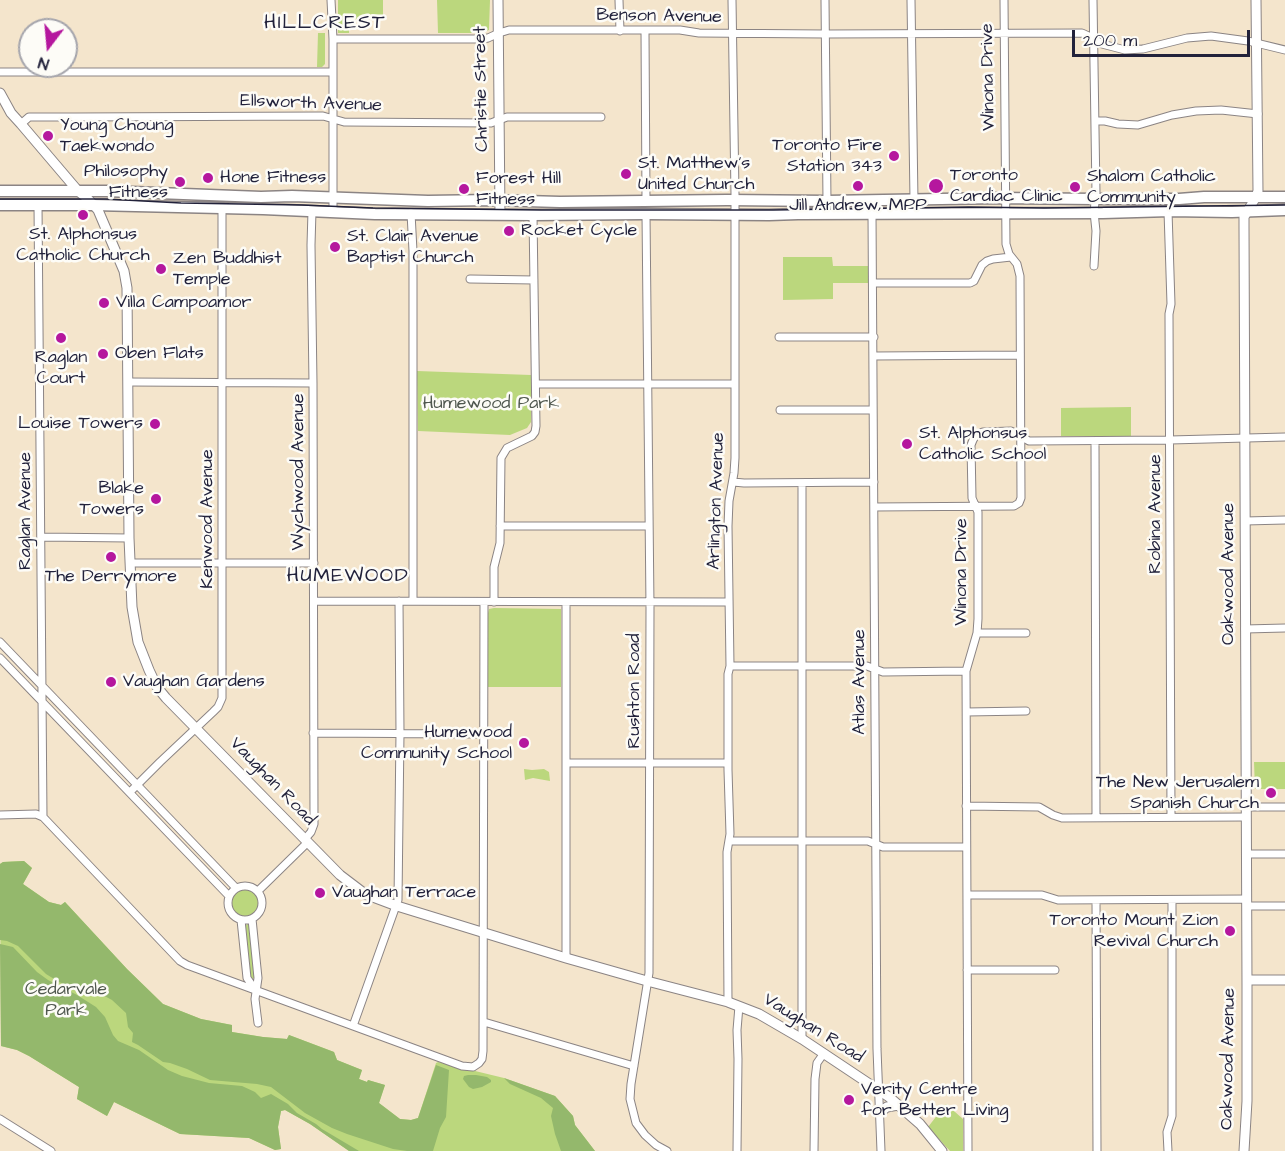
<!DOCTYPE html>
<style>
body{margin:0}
#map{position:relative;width:1285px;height:1151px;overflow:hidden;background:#f4e5cc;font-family:"Architects Daughter",sans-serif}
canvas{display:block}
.north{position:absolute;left:18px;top:18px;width:60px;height:60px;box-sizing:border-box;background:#fdfcf7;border:2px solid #a5a5ac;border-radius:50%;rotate:196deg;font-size:16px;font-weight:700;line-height:24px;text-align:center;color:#22223b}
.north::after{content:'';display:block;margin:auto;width:21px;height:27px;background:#b5179e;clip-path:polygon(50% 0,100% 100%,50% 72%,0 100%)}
.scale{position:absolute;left:1072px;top:30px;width:178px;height:27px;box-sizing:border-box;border:3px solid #22223b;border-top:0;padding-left:8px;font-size:18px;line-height:21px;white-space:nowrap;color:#22223b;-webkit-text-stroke:4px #fdfcf7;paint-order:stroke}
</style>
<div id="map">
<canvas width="1285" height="1151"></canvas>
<div class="north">N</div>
<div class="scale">200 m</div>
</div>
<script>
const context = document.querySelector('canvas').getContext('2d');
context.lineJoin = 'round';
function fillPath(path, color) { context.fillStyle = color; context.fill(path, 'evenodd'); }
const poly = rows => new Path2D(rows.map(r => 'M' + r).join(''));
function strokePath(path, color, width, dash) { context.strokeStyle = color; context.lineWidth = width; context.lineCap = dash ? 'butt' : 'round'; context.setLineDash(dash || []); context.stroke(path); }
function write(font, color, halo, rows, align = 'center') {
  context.font = font + ' "Architects Daughter",sans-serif'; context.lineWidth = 5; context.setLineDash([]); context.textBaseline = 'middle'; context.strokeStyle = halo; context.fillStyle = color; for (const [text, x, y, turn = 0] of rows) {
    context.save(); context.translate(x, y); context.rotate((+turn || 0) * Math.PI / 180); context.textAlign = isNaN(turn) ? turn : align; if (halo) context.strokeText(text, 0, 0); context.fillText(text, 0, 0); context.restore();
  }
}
const green = poly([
 [338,0,383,0,383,19,349,19,349,33,338,33],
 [437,0,490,0,489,30,481,33,438,33],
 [318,33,325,33,325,64,322,67,317,67],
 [783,257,832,257,833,266,868,266,869,283,833,283,833,299,783,300],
 [417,371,531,375,531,422,527,428,510,435,418,431],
 [1131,407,1131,436,1061,436,1061,408],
 [494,608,561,609,561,687,488,687,488,613,489,609],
 [1254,762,1285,762,1285,789,1255,789],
 [524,769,532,770,544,769,549,772,550,781,533,778,525,780],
 [24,861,32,868,23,884,49,902,61,905,65,902,127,969,163,1004,201,1019,232,1025,232,1032,263,1037,287,1039,289,1035,334,1052,337,1060,362,1070,359,1079,367,1082,368,1080,385,1085,379,1103,400,1119,411,1120,418,1118,436,1063,438,1062,504,1078,555,1096,573,1116,575,1125,595,1151,349,1151,310,1124,285,1110,281,1111,278,1127,281,1149,275,1150,249,1138,180,1134,114,1102,107,1116,77,1099,79,1087,29,1056,17,1050,1,1046,0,864,3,862],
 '231 903a14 14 0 1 1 28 0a14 14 0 1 1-28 0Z',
 [248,924,250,927,255,976,253,979,250,977,245,928,246,925],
 [946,1104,963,1119,963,1151,950,1151,928,1127]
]);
const forest = poly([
 [24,861,32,868,23,884,49,902,61,905,65,902,127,969,163,1004,201,1019,232,1025,232,1032,263,1037,287,1039,289,1035,334,1052,337,1060,362,1070,359,1079,367,1082,368,1080,385,1085,379,1103,400,1119,411,1120,418,1118,436,1065,449,1070,446,1117,440,1128,433,1151,407,1151,393,1149,347,1134,332,1128,305,1113,271,1087,257,1084,210,1080,187,1069,170,1063,163,1062,138,1045,132,1042,133,1033,128,1027,126,1013,112,1000,97,992,86,989,78,990,59,982,46,974,18,946,7,941,0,940,0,864,3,862],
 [0,944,13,947,37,972,48,980,77,995,96,1007,105,1017,113,1035,118,1041,139,1050,168,1070,182,1076,209,1083,242,1086,255,1092,261,1098,271,1094,288,1104,297,1113,316,1124,322,1129,359,1151,349,1151,310,1124,285,1110,281,1111,278,1127,281,1149,275,1150,249,1138,180,1134,114,1102,107,1116,77,1099,79,1087,29,1056,17,1050,1,1046],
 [468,1075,476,1075,487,1077,491,1080,491,1082,482,1087,473,1089,469,1087,463,1079,464,1076],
 [504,1078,555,1096,573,1116,575,1125,595,1151,561,1151,555,1134,551,1116,553,1108,541,1098,510,1084]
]);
const minor = poly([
 [331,0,333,39,333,213],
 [619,0,620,31],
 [825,0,827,201],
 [911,0,914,200],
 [1093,0,1096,193,1094,212,1096,231,1094,266],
 [645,31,646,201],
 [333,39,483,39,488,38,499,33,509,30,680,30,699,33,825,34,1082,33,1093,38,1102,44,1125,50,1143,49,1187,38,1211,36,1248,41,1285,50],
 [0,72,332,72],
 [1095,121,1105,121,1118,124,1138,125,1172,115,1196,111,1221,110,1258,114],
 [21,124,29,117,75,117,323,116,344,122,491,123,507,117,601,117],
 [38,204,43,817],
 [1168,211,1171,304,1169,314,1171,817],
 [411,213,413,251,413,601],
 [872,213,877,1049,881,1151],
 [646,214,650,607,649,973,631,1084,630,1099,636,1123,645,1135,656,1145,667,1151],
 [470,279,534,280],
 [873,283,970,283,974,281,982,265,987,261,993,259,1011,257],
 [779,337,874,337],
 [874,356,1019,355],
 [128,382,313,383],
 [536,384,735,384],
 [780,410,873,410],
 [1095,441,1096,818],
 [733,482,744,483,874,482],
 [874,507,1014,506,1019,503,1021,498,1020,276,1017,264,1009,254,1006,244,1004,0],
 [1245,521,1285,520],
 [500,526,649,526],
 [41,537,129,538],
 [130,563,314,563],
 [314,601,729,602],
 [494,602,494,567,500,543,501,458,507,448,532,436,535,432,536,426,533,215],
 [1245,629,1285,628],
 [977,633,1026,633],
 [0,642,236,888],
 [0,658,229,896],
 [730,666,867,666,883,672,966,671],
 [967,712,1026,711],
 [313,733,483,734],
 [567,763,728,763],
 [130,792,160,762,213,712,218,707,222,698,222,208],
 [966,806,1039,807,1053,815,1062,818,1246,817],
 [1247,807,1285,807],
 [0,815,36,814,43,817,180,961,187,965,462,1066,473,1067,479,1063,482,1059,483,1051,484,602],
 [305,839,311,832,314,824,313,383,311,245,312,211],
 [729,841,868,841,883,847,966,847],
 [1246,854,1285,854],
 '228 903a17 17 0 1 1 34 0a17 17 0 1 1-34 0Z',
 [258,891,308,842],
 [967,895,1042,895,1058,900,1247,899],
 [1096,900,1097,1151],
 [1247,906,1285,906],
 [252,919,258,978,255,999,258,1023],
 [241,920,247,978,256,991],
 [566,958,566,602],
 [967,970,1055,970],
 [728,1002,727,852,730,834,728,770,728,674,730,666,728,526,729,501,734,473,735,458,735,195,732,0],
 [484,1022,634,1066],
 [353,1026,398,900,400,733,399,601],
 [802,1039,802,483],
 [0,1119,51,1151],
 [737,1151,738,1059,737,1030,739,1006],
 [814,1151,815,1079,817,1063,824,1053],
 [968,1151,966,671,977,633,978,619,978,512,972,498,971,445,973,440,976,435,983,432,1011,431,1029,441,1170,440,1285,437],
 [1168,1151,1167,1132,1172,1116,1172,900]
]);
const tertiary = poly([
 [498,0,500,214],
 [0,93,11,113,21,124,78,191,88,199,98,210,124,271,127,288,129,538,132,607,138,642,149,670,157,687,166,698,340,875,365,894,397,906,566,958,647,981,728,1002,759,1014,802,1039,889,1097,920,1124,942,1151],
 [1247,980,1285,980],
 [880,1112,887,1107,898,1105],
 [1244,1151,1247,1101,1247,987,1244,226,1244,217,1256,197,1258,191,1256,0]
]);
const secondary = poly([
 [0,191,106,191,261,197,292,196,428,201,491,200,560,202,727,200,827,201,998,198,1095,199,1179,199,1204,197,1285,197],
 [0,205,93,205,263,209,375,214,533,215,646,214,769,215,798,214,1103,213,1170,211,1232,212,1285,210]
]);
const tram = poly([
 [0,199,106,199,181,203,302,205,373,208,541,210,773,210,969,207,1044,208,1285,205]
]);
const markers = [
 [48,136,6,"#b5179e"],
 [894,156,6,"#b5179e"],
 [626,174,6,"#b5179e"],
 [208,178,6,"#b5179e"],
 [180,182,6,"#b5179e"],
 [858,186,6,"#b5179e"],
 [936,186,8,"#b5179e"],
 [1075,187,6,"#b5179e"],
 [464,189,6,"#b5179e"],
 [83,215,6,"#b5179e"],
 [509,231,6,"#b5179e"],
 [335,247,6,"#b5179e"],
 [161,269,6,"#b5179e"],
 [104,303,6,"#b5179e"],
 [61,338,6,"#b5179e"],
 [103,354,6,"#b5179e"],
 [155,424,6,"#b5179e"],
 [907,444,6,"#b5179e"],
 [156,499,6,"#b5179e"],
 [111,557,6,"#b5179e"],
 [111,682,6,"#b5179e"],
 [524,743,6,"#b5179e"],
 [1271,793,6,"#b5179e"],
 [320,893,6,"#b5179e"],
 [1230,931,6,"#b5179e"],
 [849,1100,6,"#b5179e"]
];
const streetNames = [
 ["Benson Avenue",659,17,1],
 ["Winona Drive",989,77,-91],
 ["Christie Street",482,89,-91],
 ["Ellsworth Avenue",311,104,2],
 ["Wychwood Avenue",299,472,-90],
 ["Arlington Avenue",717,501,-88],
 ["Raglan Avenue",26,511,-90],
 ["Robina Avenue",1156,514,-90],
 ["Kenwood Avenue",208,519,-90],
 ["Winona Drive",962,572,-90],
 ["Oakwood Avenue",1229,574,-90],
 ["Atlas Avenue",860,682,-90],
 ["Rushton Road",635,691,-90],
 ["Vaughan Road",272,782,46],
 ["Vaughan Road",813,1029,32],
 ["Oakwood Avenue",1229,1059,-89]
];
const poiNames = [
 ["Young Choung",60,126],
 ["Taekwondo",60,147],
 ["Toronto Fire",882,146,"right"],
 ["Station 343",882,167,"right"],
 ["St. Matthew's",638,164],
 ["United Church",638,185],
 ["Philosophy",168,172,"right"],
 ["Fitness",168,193,"right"],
 ["Toronto",950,176],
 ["Cardiac Clinic",950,197],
 ["Shalom Catholic",1087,177],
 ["Community",1087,198],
 ["Hone Fitness",220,178],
 ["Forest Hill",476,179],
 ["Fitness",476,200],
 ["Jill Andrew, MPP",858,206,"center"],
 ["Rocket Cycle",521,231],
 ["St. Alphonsus",83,235,"center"],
 ["Catholic Church",83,256,"center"],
 ["St. Clair Avenue",347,237],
 ["Baptist Church",347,258],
 ["Zen Buddhist",173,259],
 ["Temple",173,280],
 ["Villa Campoamor",116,303],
 ["Oben Flats",115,354],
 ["Raglan",61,358,"center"],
 ["Court",61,379,"center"],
 ["Louise Towers",143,424,"right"],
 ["St. Alphonsus",919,434],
 ["Catholic School",919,455],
 ["Blake",144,489,"right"],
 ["Towers",144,510,"right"],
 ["The Derrymore",111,577,"center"],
 ["Vaughan Gardens",123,682],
 ["Humewood",512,733,"right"],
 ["Community School",512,754,"right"],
 ["The New Jerusalem",1259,783,"right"],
 ["Spanish Church",1259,804,"right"],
 ["Vaughan Terrace",332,893],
 ["Toronto Mount Zion",1218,921,"right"],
 ["Revival Church",1218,942,"right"],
 ["Verity Centre",861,1090],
 ["for Better Living",861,1111]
];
const parkNames = [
 ["Humewood Park",491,404],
 ["Cedarvale",66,990],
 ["Park",66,1011]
];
const neighbourhoodNames = [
 ["HILLCREST",325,24],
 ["HUMEWOOD",348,577]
];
fillPath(green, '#bbd77d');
fillPath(forest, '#94b86c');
strokePath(minor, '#8b8484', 9);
strokePath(tertiary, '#8b8484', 11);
strokePath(secondary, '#8b8484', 13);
strokePath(minor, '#fff', 7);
strokePath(tertiary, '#fff', 9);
strokePath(secondary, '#fff', 10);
strokePath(tram, '#22223b', 1.5);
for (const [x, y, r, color] of markers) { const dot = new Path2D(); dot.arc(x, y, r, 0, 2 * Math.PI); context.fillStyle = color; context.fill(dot); strokePath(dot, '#fdfcf7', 2); }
write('18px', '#22223b', '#fdfcf7', streetNames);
write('18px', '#22223b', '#fdfcf7', poiNames, 'left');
write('18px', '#50584f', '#fdfcf7', parkNames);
context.letterSpacing = '1.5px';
write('20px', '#22223b', '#fdfcf7', neighbourhoodNames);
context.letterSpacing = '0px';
</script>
